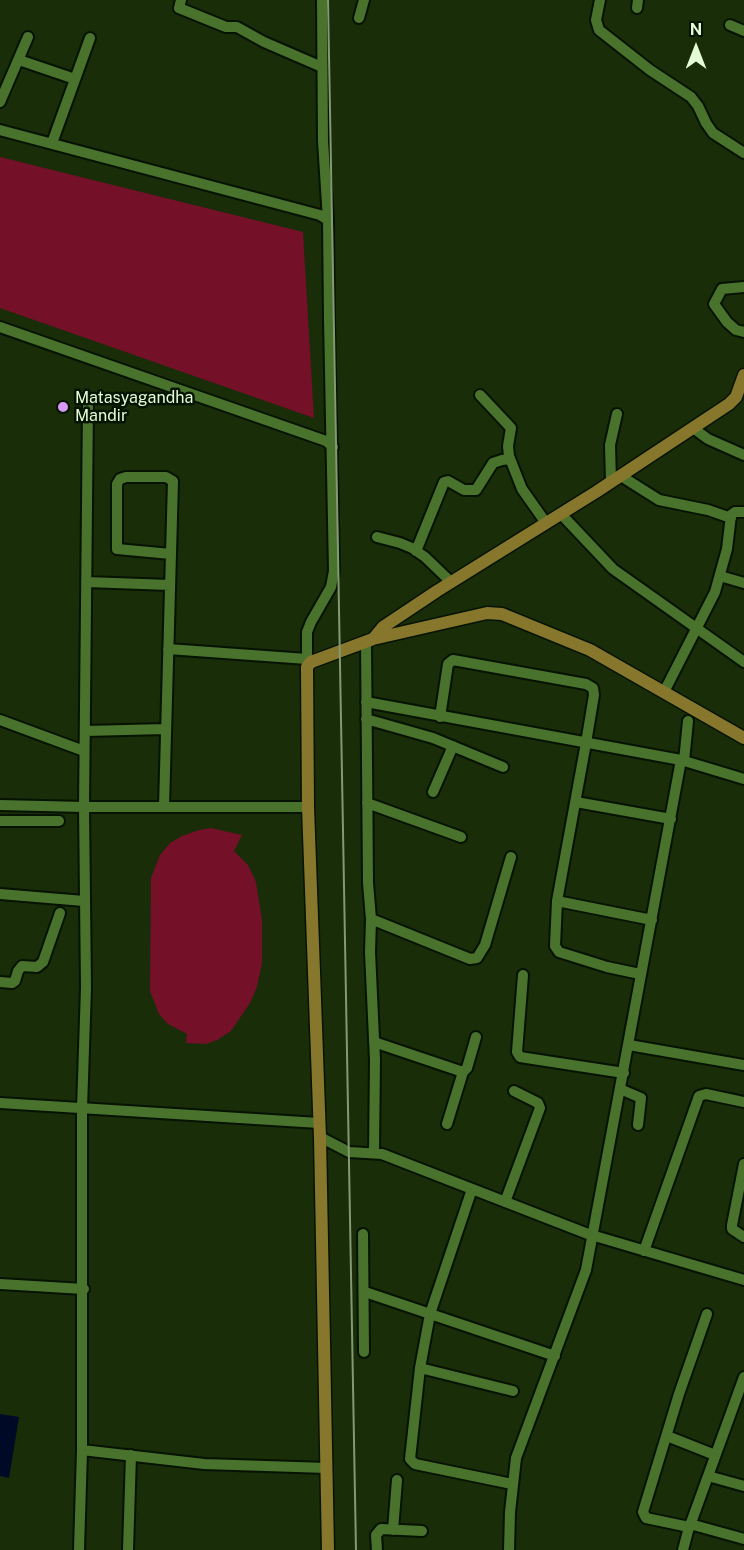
<!DOCTYPE html>
<style>
body{margin:0}
#map{position:relative;width:744px;height:1550px;overflow:hidden;background:#182d08;font-family:"Public Sans",sans-serif}
canvas{display:block}
.north{position:absolute;left:666px;top:18px;width:60px;height:60px;-webkit-text-stroke:4px #051400;paint-order:stroke;rotate:0deg;font-size:16px;font-weight:700;line-height:24px;text-align:center;color:#e4fcd7}
.north::after{content:'';display:block;margin:auto;width:21px;height:27px;background:#e4fcd7;clip-path:polygon(50% 0,100% 100%,50% 72%,0 100%)}
</style>
<div id="map">
<canvas width="744" height="1550"></canvas>
<div class="north">N</div>
</div>
<script>
const context = document.querySelector('canvas').getContext('2d');
context.lineJoin = 'round';
function fillPath(path, color) { context.fillStyle = color; context.fill(path, 'evenodd'); }
const poly = rows => new Path2D(rows.map(r => 'M' + r).join(''));
function strokePath(path, color, width, dash) { context.strokeStyle = color; context.lineWidth = width; context.lineCap = dash ? 'butt' : 'round'; context.setLineDash(dash || []); context.stroke(path); }
function write(font, color, halo, rows, align = 'center') {
  context.font = font + ' "Public Sans",sans-serif'; context.lineWidth = 5; context.setLineDash([]); context.textBaseline = 'middle'; context.strokeStyle = halo; context.fillStyle = color; for (const [text, x, y, turn = 0] of rows) {
    context.save(); context.translate(x, y); context.rotate((+turn || 0) * Math.PI / 180); context.textAlign = isNaN(turn) ? turn : align; if (halo) context.strokeText(text, 0, 0); context.fillText(text, 0, 0); context.restore();
  }
}
const green = poly([
 [0,157,303,232,314,418,0,308],
 [211,828,242,835,234,851,248,865,256,882,262,920,262,963,257,987,250,1003,231,1031,217,1040,206,1044,186,1043,187,1034,168,1024,159,1014,150,991,151,878,160,855,170,843,182,836,199,830]
]);
const water = poly([
 [0,1414,19,1417,9,1478,0,1476]
]);
const minor = poly([
 [181,0,179,8,226,27,237,27,264,42,322,67],
 [600,0,596,20,599,30,650,70,691,97,698,106,706,123,713,133,744,153],
 [637,8,638,0],
 [359,18,364,0],
 [730,25,744,31],
 [19,60,75,79],
 [0,102,28,37],
 [0,130,320,215,328,220],
 [52,143,90,38],
 [744,287,722,289,714,304,727,322,736,330,744,332],
 [0,327,326,441,333,447],
 [480,395,511,428,508,446,509,456,522,489,546,523],
 [88,404,84,807,308,807],
 [693,428,708,439,744,455],
 [621,476,659,500,708,510,731,518],
 [611,482,610,445,617,414],
 [561,514,613,569,744,662],
 [377,537,400,543,412,548,425,557,451,582],
 [416,551,444,482,448,481,464,490,476,490,493,463,502,460,510,459],
 [720,576,744,583],
 [86,582,170,585],
 [366,641,368,883,371,919,370,952,375,1060,374,1152],
 [168,649,307,659],
 [307,667,307,632,311,622,331,587,334,571,329,320,328,220,323,141,322,0],
 [664,692,715,592,727,549,731,515,735,512,744,512],
 [366,702,681,760,744,779],
 [440,717,448,664,453,660,586,684,593,688,594,695,586,743,557,901,555,946,559,952,607,967,640,974],
 [366,719,433,738,503,767],
 [0,720,84,751],
 [85,731,166,729],
 [684,761,688,721],
 [433,792,453,746],
 [576,802,671,819],
 [367,803,461,837],
 [0,805,84,807,86,988,82,1109,82,1450,79,1550],
 [164,807,173,481,166,477,126,477,120,479,117,484,117,549,171,554],
 [0,821,59,821],
 [0,894,84,901],
 [557,901,652,920],
 [371,919,470,959,477,958,485,945,511,857],
 [523,975,517,1052,520,1057,624,1073],
 [0,982,12,983,15,981,18,971,22,966,37,967,43,962,60,913],
 [374,1042,463,1072,467,1068,476,1037],
 [629,1045,744,1065],
 [620,1089,641,1098,638,1125],
 [0,1103,319,1123],
 [447,1124,463,1072],
 [320,1137,349,1152,382,1154,588,1234,744,1280],
 [744,1164,732,1225,732,1229,744,1237],
 [472,1189,430,1314,420,1368,410,1459,415,1464,512,1484],
 [505,1202,540,1108,538,1103,514,1091],
 [363,1234,364,1352],
 [644,1251,699,1096,706,1094,744,1102],
 [0,1284,84,1289],
 [365,1292,555,1356],
 [420,1368,513,1391],
 [667,1436,715,1455],
 [82,1450,204,1464,327,1468],
 [708,1476,744,1486],
 [690,1524,744,1539],
 [689,1527,646,1518,643,1512,679,1394,707,1314],
 [393,1530,397,1480],
 [128,1550,131,1455],
 [377,1550,376,1535,381,1529,422,1531],
 [509,1550,510,1512,516,1458,586,1270,681,760],
 [683,1550,688,1531,744,1377]
]);
const major = poly([
 [373,639,383,627,437,591,596,492,729,404,736,397,744,375],
 [328,1550,320,1137,308,807,307,667,311,662,373,639,487,613,502,614,590,650,744,738]
]);
const rail = poly([
 [328,0,356,1550]
]);
const markers = [
 [63,407,6,"#d99af7"]
];
const poiNames = [
 ["Matasyagandha",75,398],
 ["Mandir",75,416]
];
fillPath(green, '#741028');
fillPath(water, '#000926');
strokePath(minor, '#071301', 14);
strokePath(major, '#071301', 15);
strokePath(minor, '#49722d', 10);
strokePath(major, '#86772d', 12);
strokePath(rail, '#829974', 2);
for (const [x, y, r, color] of markers) { const dot = new Path2D(); dot.arc(x, y, r, 0, 2 * Math.PI); context.fillStyle = color; context.fill(dot); strokePath(dot, '#051400', 2); }
write('16px', '#e4fcd7', '#051400', poiNames, 'left');
</script>
